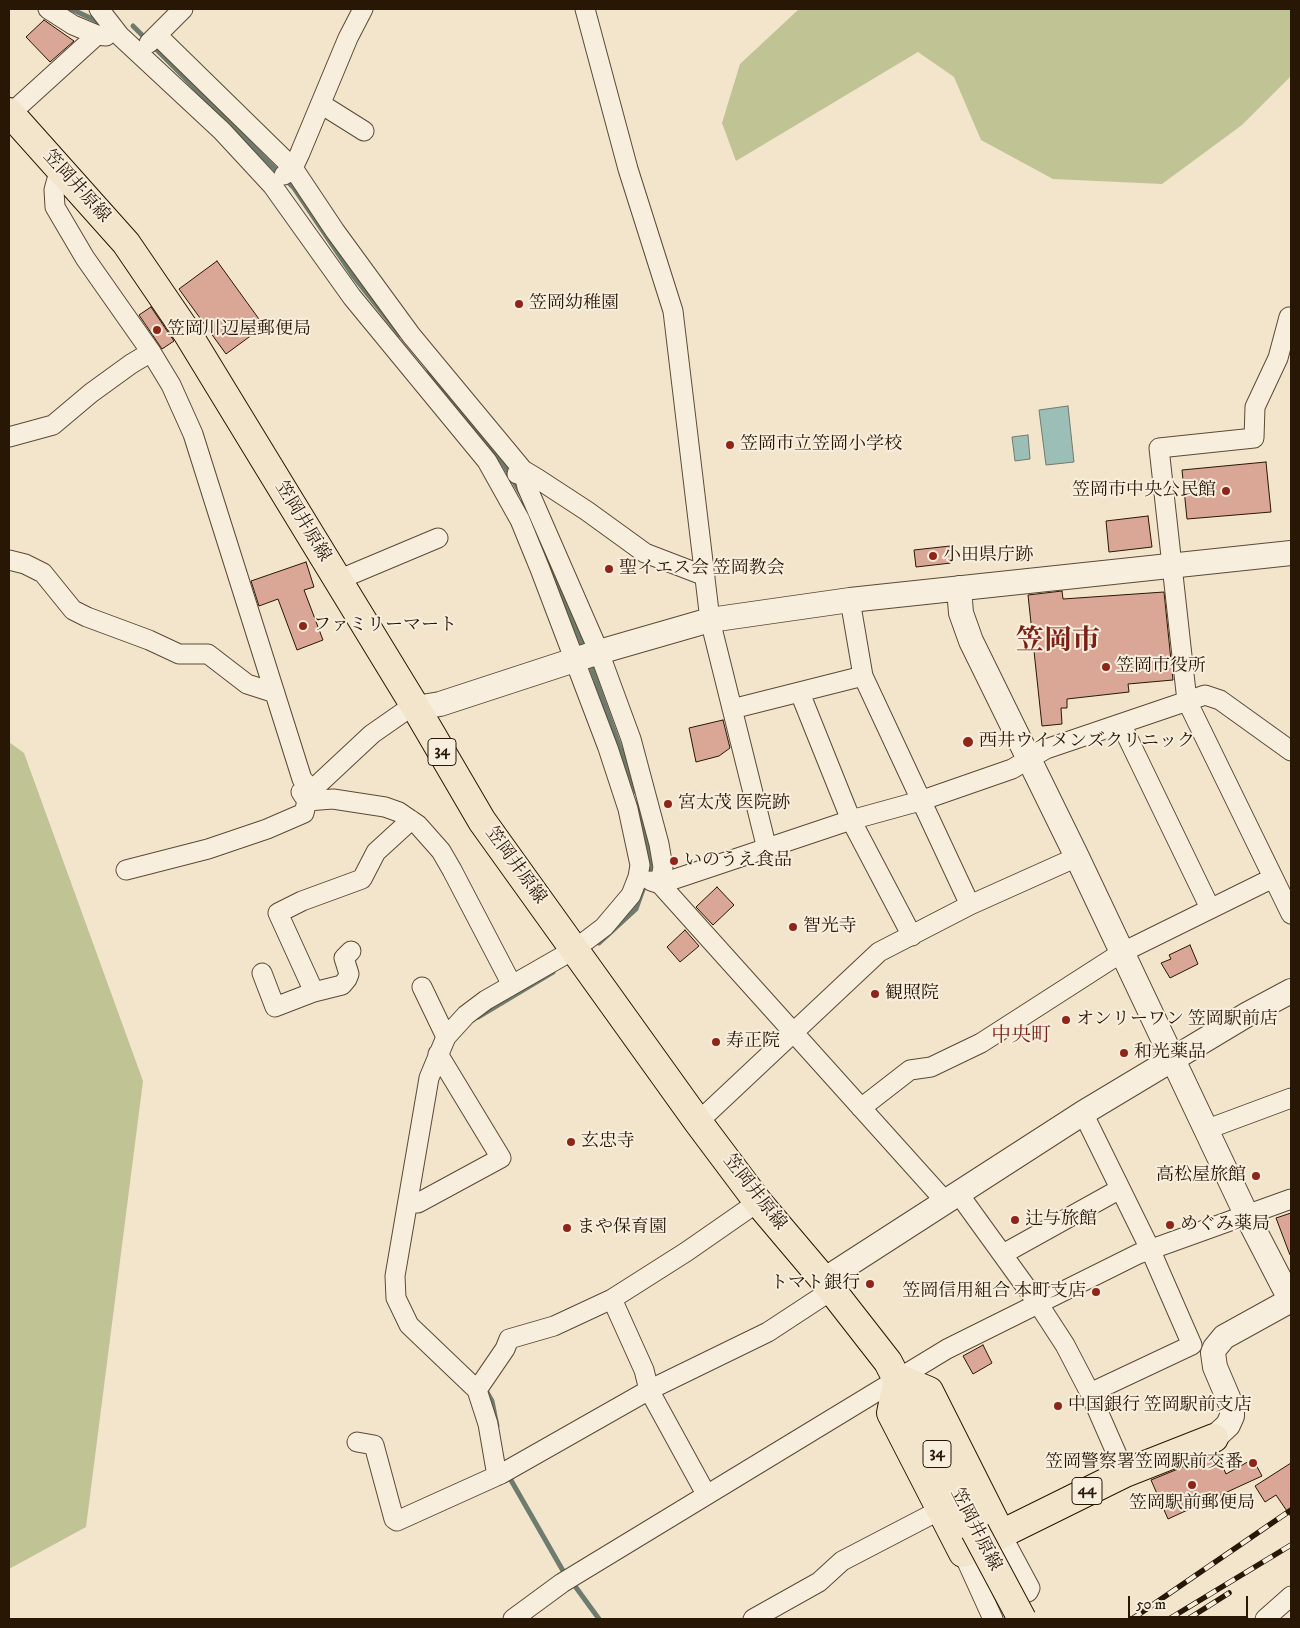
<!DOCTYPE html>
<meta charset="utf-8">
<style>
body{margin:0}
#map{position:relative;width:1300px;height:1628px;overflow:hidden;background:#f3e5cb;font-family:"IM FELL DW Pica",serif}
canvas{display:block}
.frame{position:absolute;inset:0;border:10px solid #281704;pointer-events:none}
.scale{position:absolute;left:1128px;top:1596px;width:120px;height:22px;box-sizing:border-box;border:2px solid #281704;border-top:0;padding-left:6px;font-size:15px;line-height:18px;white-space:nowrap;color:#281704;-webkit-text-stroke:4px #f7eedd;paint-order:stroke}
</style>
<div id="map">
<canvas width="1300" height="1628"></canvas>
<div class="frame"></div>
<div class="scale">50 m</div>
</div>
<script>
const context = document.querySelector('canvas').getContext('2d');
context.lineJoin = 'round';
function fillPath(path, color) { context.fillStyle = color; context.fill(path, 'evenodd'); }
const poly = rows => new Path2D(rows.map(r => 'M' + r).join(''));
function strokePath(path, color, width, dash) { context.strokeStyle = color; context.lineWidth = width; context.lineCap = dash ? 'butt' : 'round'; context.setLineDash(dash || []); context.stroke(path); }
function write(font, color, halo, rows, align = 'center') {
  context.font = font + ' "IM FELL DW Pica","Noto Serif JP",serif'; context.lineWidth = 4; context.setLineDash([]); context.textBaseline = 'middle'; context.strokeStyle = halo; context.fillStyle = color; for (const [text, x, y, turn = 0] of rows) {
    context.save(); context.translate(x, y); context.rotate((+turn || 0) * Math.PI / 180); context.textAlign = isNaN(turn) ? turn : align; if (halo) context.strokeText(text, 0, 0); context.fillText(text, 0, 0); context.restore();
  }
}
const green = poly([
 [799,9,1291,9,1291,76,1242,125,1162,184,1053,179,981,140,954,77,918,52,736,161,722,123,740,64],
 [9,742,24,753,143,1081,86,1527,9,1569]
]);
const water = poly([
 [1068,406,1074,462,1046,465,1039,410,1068,406],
 [1028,435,1030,459,1015,461,1012,437,1028,435]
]);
const stream = poly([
 [71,9,97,21],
 [133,26,147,40],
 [153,46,294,188,354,277,400,335],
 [429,371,503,463,521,494],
 [543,548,585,651],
 [589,661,636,792],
 [599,943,636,909,650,870,650,858,639,803],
 [478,1017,553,972],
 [484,1387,492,1401,497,1426],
 [508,1475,566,1576],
 [572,1582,599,1619]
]);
const building = poly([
 [44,20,74,41,50,62,26,37,44,20],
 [217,261,264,326,226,354,179,289,217,261],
 [151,307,174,341,162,349,139,315,151,307],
 [1266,462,1271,512,1187,519,1182,470,1266,462],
 [1148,516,1152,547,1109,552,1106,521,1148,516],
 [950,546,951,563,916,567,914,550,950,546],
 [306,562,314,587,304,590,323,640,297,650,278,599,259,606,251,581,306,562],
 [1062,591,1063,599,1164,592,1173,680,1128,684,1129,692,1067,699,1067,708,1061,708,1062,724,1042,726,1028,595,1062,591],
 [723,720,730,748,719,756,696,762,689,728,723,720],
 [717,887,734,905,713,925,696,907,717,887],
 [685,930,699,946,680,962,667,947,685,930],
 [1190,945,1198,964,1170,978,1161,963,1171,959,1169,955,1190,945],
 [1291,1213,1291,1255,1290,1255,1276,1218,1291,1213],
 [983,1345,992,1363,973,1374,963,1356,983,1345],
 [1217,1453,1226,1474,1253,1459,1262,1476,1168,1519,1151,1480,1217,1453],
 [1291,1463,1291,1517,1276,1495,1265,1502,1255,1486,1291,1463]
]);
const minor = poly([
 [48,9,73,25,97,35,106,36],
 [99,9,120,36,222,131,272,185,352,297,487,461,520,520,540,569,608,748,628,809,640,865,638,877,631,895,604,927,575,949,486,1000,466,1015,446,1037,429,1078,395,1276,396,1298,409,1325,477,1390],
 [585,9,628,169,673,311,710,620,767,849],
 [157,35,293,168,335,231,411,335,523,470,527,487,599,652,631,739,659,844,663,867,660,884,945,1201],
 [149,43,183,9],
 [321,104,364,131],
 [10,114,97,35],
 [60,168,54,190,55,207,85,258,151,352,171,385,193,434,302,779,312,790],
 [284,175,293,168,300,153,348,38,363,9],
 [1289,317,1278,358,1255,407,1254,438,1159,448,1187,701,1291,914],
 [9,437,53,425,91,393,131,364,151,352],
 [517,474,523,470,538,479,587,511,645,553,705,576],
 [9,560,25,564,43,573,73,610,87,617,149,640,179,654,208,654,247,684,275,693],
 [338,580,438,538],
 [850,600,863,676,970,905],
 [800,693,851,820,912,936],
 [732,709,863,676],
 [1121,724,1210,908],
 [301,792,307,801,333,799,385,807,399,812,418,825,441,851,452,870,512,985],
 [315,800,312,790,372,734,405,711,416,708],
 [126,870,208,849,267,829,304,813,307,801],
 [651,881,660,884,851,820,920,801,1012,769,1046,749,1205,695,1220,700,1291,751],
 [351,951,344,958,349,974,347,979,342,985,314,992,278,913,302,901,362,879,376,852,411,820],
 [262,973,275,1007,314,992],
 [422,987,446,1037],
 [861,1108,910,1070,931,1067,981,1043,1121,953,1273,878],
 [1083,1113,1150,1249,1192,1345,1090,1393],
 [698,1122,879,952,970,905,1077,857],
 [1205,1130,1291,1098],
 [958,1193,1039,1305,1065,1345,1090,1393,1125,1473],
 [408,1203,418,1203,501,1158,438,1054],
 [1003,1254,1120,1189],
 [612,1299,644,1370,649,1390,706,1494],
 [357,1442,374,1445,394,1519,397,1521,501,1474,649,1390,768,1332,832,1290],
 [497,1476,488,1424,477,1390,505,1349,509,1339,554,1326,612,1299,686,1252,758,1202],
 [1001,1534,1030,1588,1028,1592],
 [963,1553,993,1619],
 [513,1619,562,1583,947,1349,1138,1254,1291,1199],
 [753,1619,819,1582,842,1561,940,1510],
 [1265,1619,1291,1596]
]);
const tertiary = poly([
 [959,588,961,613,971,641,1077,857,1247,1216,1291,1301],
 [416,708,440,704,599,652,710,620,850,600,1291,553],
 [824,1280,1083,1113,1248,1014,1291,991],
 [1214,1438,1228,1425,1232,1416,1232,1407,1215,1367,1213,1353,1215,1348,1224,1337,1291,1300]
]);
const primary = poly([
 [9,112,126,243,186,331,416,708,482,821,698,1122,758,1202,824,1280,888,1362,975,1531],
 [898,1378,891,1413,963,1553,1125,1473,1214,1438],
 [898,1378,929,1391,1001,1534]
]);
const rail = poly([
 [1132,1619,1291,1510],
 [1169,1619,1291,1545],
 [1188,1619,1229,1593]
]);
const primaryBridge = poly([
 [975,1531,1022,1619]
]);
const markers = [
 [519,304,5,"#8f2418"],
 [157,330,5,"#8f2418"],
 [730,445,5,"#8f2418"],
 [1226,491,5,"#8f2418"],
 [933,556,5,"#8f2418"],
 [609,569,5,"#8f2418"],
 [303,626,5,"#8f2418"],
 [1106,667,5,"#8f2418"],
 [968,742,6,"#8f2418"],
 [668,804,5,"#8f2418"],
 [674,861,5,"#8f2418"],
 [793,927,5,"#8f2418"],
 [875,994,5,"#8f2418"],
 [1066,1020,5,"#8f2418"],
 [716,1042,5,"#8f2418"],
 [1124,1053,5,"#8f2418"],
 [571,1142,5,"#8f2418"],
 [1256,1176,5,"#8f2418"],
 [1015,1220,5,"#8f2418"],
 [1170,1225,5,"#8f2418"],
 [567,1228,5,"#8f2418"],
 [870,1284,5,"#8f2418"],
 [1096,1292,5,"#8f2418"],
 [1058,1406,5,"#8f2418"],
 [1253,1463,5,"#8f2418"],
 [1192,1485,5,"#8f2418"]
];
const shields = [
 [442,752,28],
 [937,1454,28],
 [1087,1491,30]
];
const shieldNames = [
 ["34",442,752],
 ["34",937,1454],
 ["44",1087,1491]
];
const streetNames = [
 ["笠岡井原線",76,187,48],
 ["笠岡井原線",302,522,59],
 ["笠岡井原線",515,866,54],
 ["笠岡井原線",754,1193,52],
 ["笠岡井原線",975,1530,63]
];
const poiNames = [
 ["笠岡幼稚園",529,304],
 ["笠岡川辺屋郵便局",167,330],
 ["笠岡市立笠岡小学校",740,445],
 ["笠岡市中央公民館",1216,491,"right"],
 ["小田県庁跡",943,556],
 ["聖イエス会 笠岡教会",619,569],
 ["ファミリーマート",313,626],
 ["笠岡市役所",1116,667],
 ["西井ウイメンズクリニック",979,742],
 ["宮太茂 医院跡",678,804],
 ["いのうえ食品",684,861],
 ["智光寺",803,927],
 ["観照院",885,994],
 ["オンリーワン 笠岡駅前店",1076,1020],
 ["寿正院",726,1042],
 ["和光薬品",1134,1053],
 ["玄忠寺",581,1142],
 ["高松屋旅館",1246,1176,"right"],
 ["辻与旅館",1025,1220],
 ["めぐみ薬局",1180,1225],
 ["まや保育園",577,1228],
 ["トマト銀行",860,1284,"right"],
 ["笠岡信用組合 本町支店",1086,1292,"right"],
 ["中国銀行 笠岡駅前支店",1068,1406],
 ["笠岡警察署笠岡駅前交番",1243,1463,"right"],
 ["笠岡駅前郵便局",1192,1504,"center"]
];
const quarterNames = [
 ["中央町",1021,1037]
];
const townNames = [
 ["笠岡市",1058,643]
];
fillPath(green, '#c0c394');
fillPath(water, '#9bbfb6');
strokePath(water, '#6d7c6f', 1);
strokePath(stream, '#6d7c6f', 5);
fillPath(building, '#daa696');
strokePath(building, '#281704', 1);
strokePath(minor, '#5b4a36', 21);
strokePath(tertiary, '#5b4a36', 26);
strokePath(primary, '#281704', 30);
strokePath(minor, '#f7eedd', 19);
strokePath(tertiary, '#f7eedd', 24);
strokePath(primary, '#f3e5cb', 28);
strokePath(rail, '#281704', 5.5);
strokePath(rail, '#f7eedd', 4, [11]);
strokePath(primaryBridge, '#281704', 30, []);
strokePath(primaryBridge, '#f3e5cb', 28);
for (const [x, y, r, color] of markers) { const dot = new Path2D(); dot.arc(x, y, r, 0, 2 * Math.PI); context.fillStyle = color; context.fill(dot); strokePath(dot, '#f7eedd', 2); }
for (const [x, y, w] of shields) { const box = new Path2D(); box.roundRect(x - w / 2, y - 13.5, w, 27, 4); context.fillStyle = '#f7eedd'; context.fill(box); strokePath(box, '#281704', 1); }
write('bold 16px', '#281704', null, shieldNames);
write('18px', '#281704', '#f7eedd', streetNames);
write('18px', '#281704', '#f7eedd', poiNames, 'left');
write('20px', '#7a1f14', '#f7eedd', quarterNames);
write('bold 28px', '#7a1f14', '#f7eedd', townNames);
</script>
